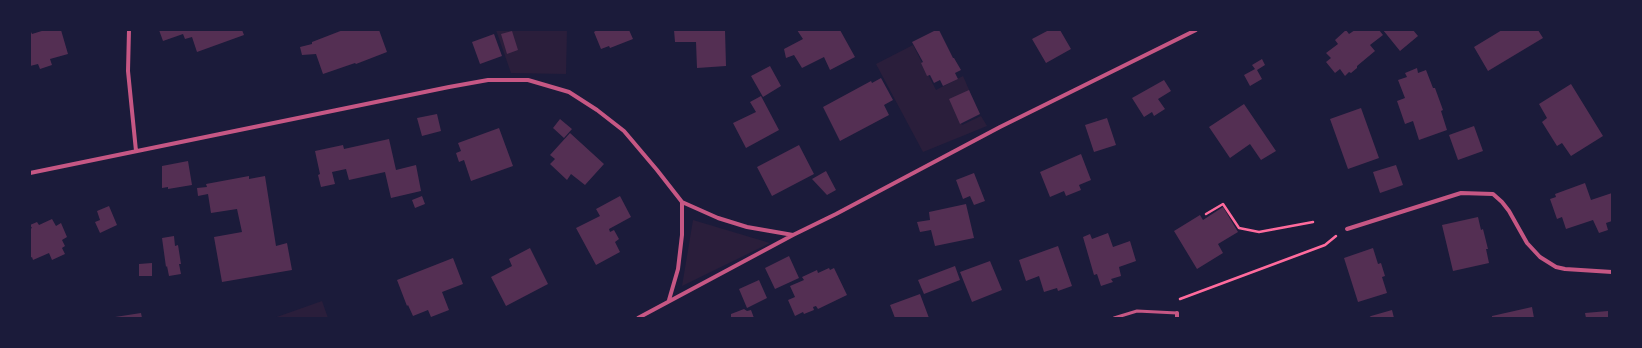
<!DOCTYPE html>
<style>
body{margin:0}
#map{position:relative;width:1642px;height:348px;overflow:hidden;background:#1b1b3a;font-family:Commissioner,sans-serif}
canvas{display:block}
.frame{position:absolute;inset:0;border:31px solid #1b1b3a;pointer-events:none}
</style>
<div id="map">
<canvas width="1642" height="348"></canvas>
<div class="frame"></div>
</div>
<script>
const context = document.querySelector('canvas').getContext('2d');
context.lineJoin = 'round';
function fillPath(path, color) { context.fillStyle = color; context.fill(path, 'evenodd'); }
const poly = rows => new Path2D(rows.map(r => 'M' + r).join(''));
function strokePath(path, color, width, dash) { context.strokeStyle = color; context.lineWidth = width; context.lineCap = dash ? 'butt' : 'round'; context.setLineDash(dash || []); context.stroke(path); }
const green = poly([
 [496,30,567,30,566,74,511,73],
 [913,45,936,90,963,76,970,92,951,102,962,125,981,116,987,126,923,152,876,64],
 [693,220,770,243,682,286],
 [322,301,328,318,274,318]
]);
const building = poly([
 [30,30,32,34,45,30,61,30,68,54,50,59,52,65,40,69,38,64,30,66],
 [159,30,242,30,244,35,197,52,192,37,185,39,183,34,163,41],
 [343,30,379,30,387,52,356,64,355,63,323,74,316,54,302,55,300,47,312,44,312,42],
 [597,30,629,30,633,39,610,48,609,46,601,49,594,32],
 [674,30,725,30,726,66,697,68,696,42,675,42],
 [797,30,840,30,855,57,830,70,824,57,802,68,794,55,786,58,784,49,803,39],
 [936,30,939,30,953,58,954,58,961,70,955,73,958,79,943,86,940,80,934,83,930,75,927,76,921,63,923,62,912,42],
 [1049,30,1060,30,1071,49,1046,63,1032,39],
 [1346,30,1349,34,1355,30,1379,30,1383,35,1370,45,1375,51,1357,66,1357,68,1351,73,1349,72,1345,76,1340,69,1335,73,1326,62,1331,58,1326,53,1338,44,1335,40],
 [1383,30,1413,30,1418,36,1400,51],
 [1502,30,1538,30,1543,38,1488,71,1474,47],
 [512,31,518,50,507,54,501,34],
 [494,34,502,56,480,64,472,42],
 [1262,59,1265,65,1257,70,1262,79,1250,86,1244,75,1255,69,1252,65],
 [770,66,781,86,763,97,751,76],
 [1417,68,1418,73,1426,70,1433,88,1435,88,1443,110,1441,111,1447,130,1419,140,1413,121,1405,124,1397,101,1405,98,1398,80,1407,77,1405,73],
 [881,78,893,100,884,105,889,115,840,141,823,107,871,81,872,83],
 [1164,80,1171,91,1158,99,1165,109,1154,116,1152,112,1144,117,1132,98],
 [1571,84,1603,136,1571,156,1562,143,1557,146,1542,122,1547,118,1539,104],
 [969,90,980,114,960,124,949,99],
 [761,96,779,130,746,148,733,123,756,112,750,102],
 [1244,104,1276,151,1261,160,1250,144,1230,158,1209,127],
 [1361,108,1379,158,1348,169,1330,119],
 [437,114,441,131,422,136,417,118],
 [1107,118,1116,145,1094,152,1085,125],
 [560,119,572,129,564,138,553,128],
 [1474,126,1483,151,1458,160,1449,135],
 [499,128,513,166,471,181,464,160,459,162,456,153,461,151,458,143],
 [570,133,604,164,585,185,571,174,567,180,550,164,555,159,550,155],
 [389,139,396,170,416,165,421,191,391,198,385,172,349,180,346,169,332,172,335,184,321,187,318,175,320,174,315,151,343,145,344,149],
 [799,145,814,174,772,196,757,167],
 [1081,154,1091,180,1079,185,1081,190,1066,196,1064,191,1050,197,1040,172],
 [188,161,192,185,168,189,168,187,162,188,162,166],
 [1396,165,1403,185,1380,193,1373,172],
 [826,171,836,190,827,195,812,179],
 [974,173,985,201,974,205,970,196,963,199,956,180],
 [249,176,249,179,265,176,276,246,287,243,292,270,222,282,214,237,242,232,237,209,211,213,208,194,198,196,197,188,207,187,206,184],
 [1585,183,1591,200,1612,193,1612,221,1606,223,1608,230,1599,233,1593,220,1566,229,1562,217,1557,219,1550,199,1556,197,1555,194],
 [422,196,425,204,415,208,412,200],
 [620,196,631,217,609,229,610,232,614,230,619,239,615,242,620,252,596,265,576,228,600,216,596,209],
 [966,204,974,238,935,246,931,230,920,232,917,222,930,220,929,212],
 [109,206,117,225,100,233,95,222,100,220,97,211],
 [1223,207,1238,232,1218,244,1223,253,1197,269,1174,231,1200,215,1203,220],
 [1478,217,1481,230,1483,229,1488,249,1486,249,1489,263,1453,271,1442,225],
 [52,219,56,226,61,223,67,237,62,240,65,246,62,248,65,254,52,260,49,253,33,260,32,257,30,258,30,229,32,228,30,225,37,222,39,225],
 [1108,233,1113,247,1130,241,1136,261,1119,267,1121,276,1111,279,1113,282,1101,286,1097,274,1094,275,1083,237,1090,234,1092,239],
 [174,236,175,246,178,245,181,264,179,264,181,274,169,276,167,266,166,267,162,238],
 [1058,246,1072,286,1058,291,1057,288,1044,292,1039,276,1026,281,1019,260],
 [530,248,548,284,506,306,491,277,512,266,509,259],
 [1373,248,1378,264,1381,263,1385,276,1382,277,1387,293,1358,302,1344,258],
 [789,256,799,278,775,289,765,268],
 [453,258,463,284,442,292,449,310,431,317,428,310,413,316,408,305,407,306,397,280],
 [990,261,1002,290,972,302,960,272],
 [152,263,152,276,139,276,139,264],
 [955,266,960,280,924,294,918,280],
 [829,268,830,270,834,268,847,295,818,309,816,306,813,307,814,310,804,314,803,312,795,316,788,300,795,297,790,286,804,280,802,277,817,270,818,273],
 [759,280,767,298,747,308,739,289],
 [920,294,929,318,895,318,890,305],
 [1532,307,1534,318,1492,318,1492,316],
 [744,309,747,311,751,310,754,318,731,318,731,314],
 [1392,310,1394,318,1368,318,1371,316],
 [1608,311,1608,318,1586,318,1585,313],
 [141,313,142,318,115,318,115,317]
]);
const path = poly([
 [1206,214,1223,204,1239,228,1259,232,1313,222],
 [1180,299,1325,245,1336,236]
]);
const service = poly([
 [1114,318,1137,311,1177,313]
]);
const minor = poly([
 [129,30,128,71,136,151],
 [30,173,449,87,488,80,528,80,569,92,597,110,624,131,657,170,682,202,718,218,747,227,793,235],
 [1347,229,1461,193,1493,194,1502,202,1509,211,1527,243,1540,257,1556,267,1565,269,1612,272],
 [669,300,678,269,682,235,682,202],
 [1177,313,1177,318],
 [638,318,793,235,836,214,1000,127,1196,30]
]);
fillPath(green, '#2a1e3b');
fillPath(building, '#542f53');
strokePath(path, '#ff6b9d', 2.5);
strokePath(service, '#c65784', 3);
strokePath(minor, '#c65784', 4);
</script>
